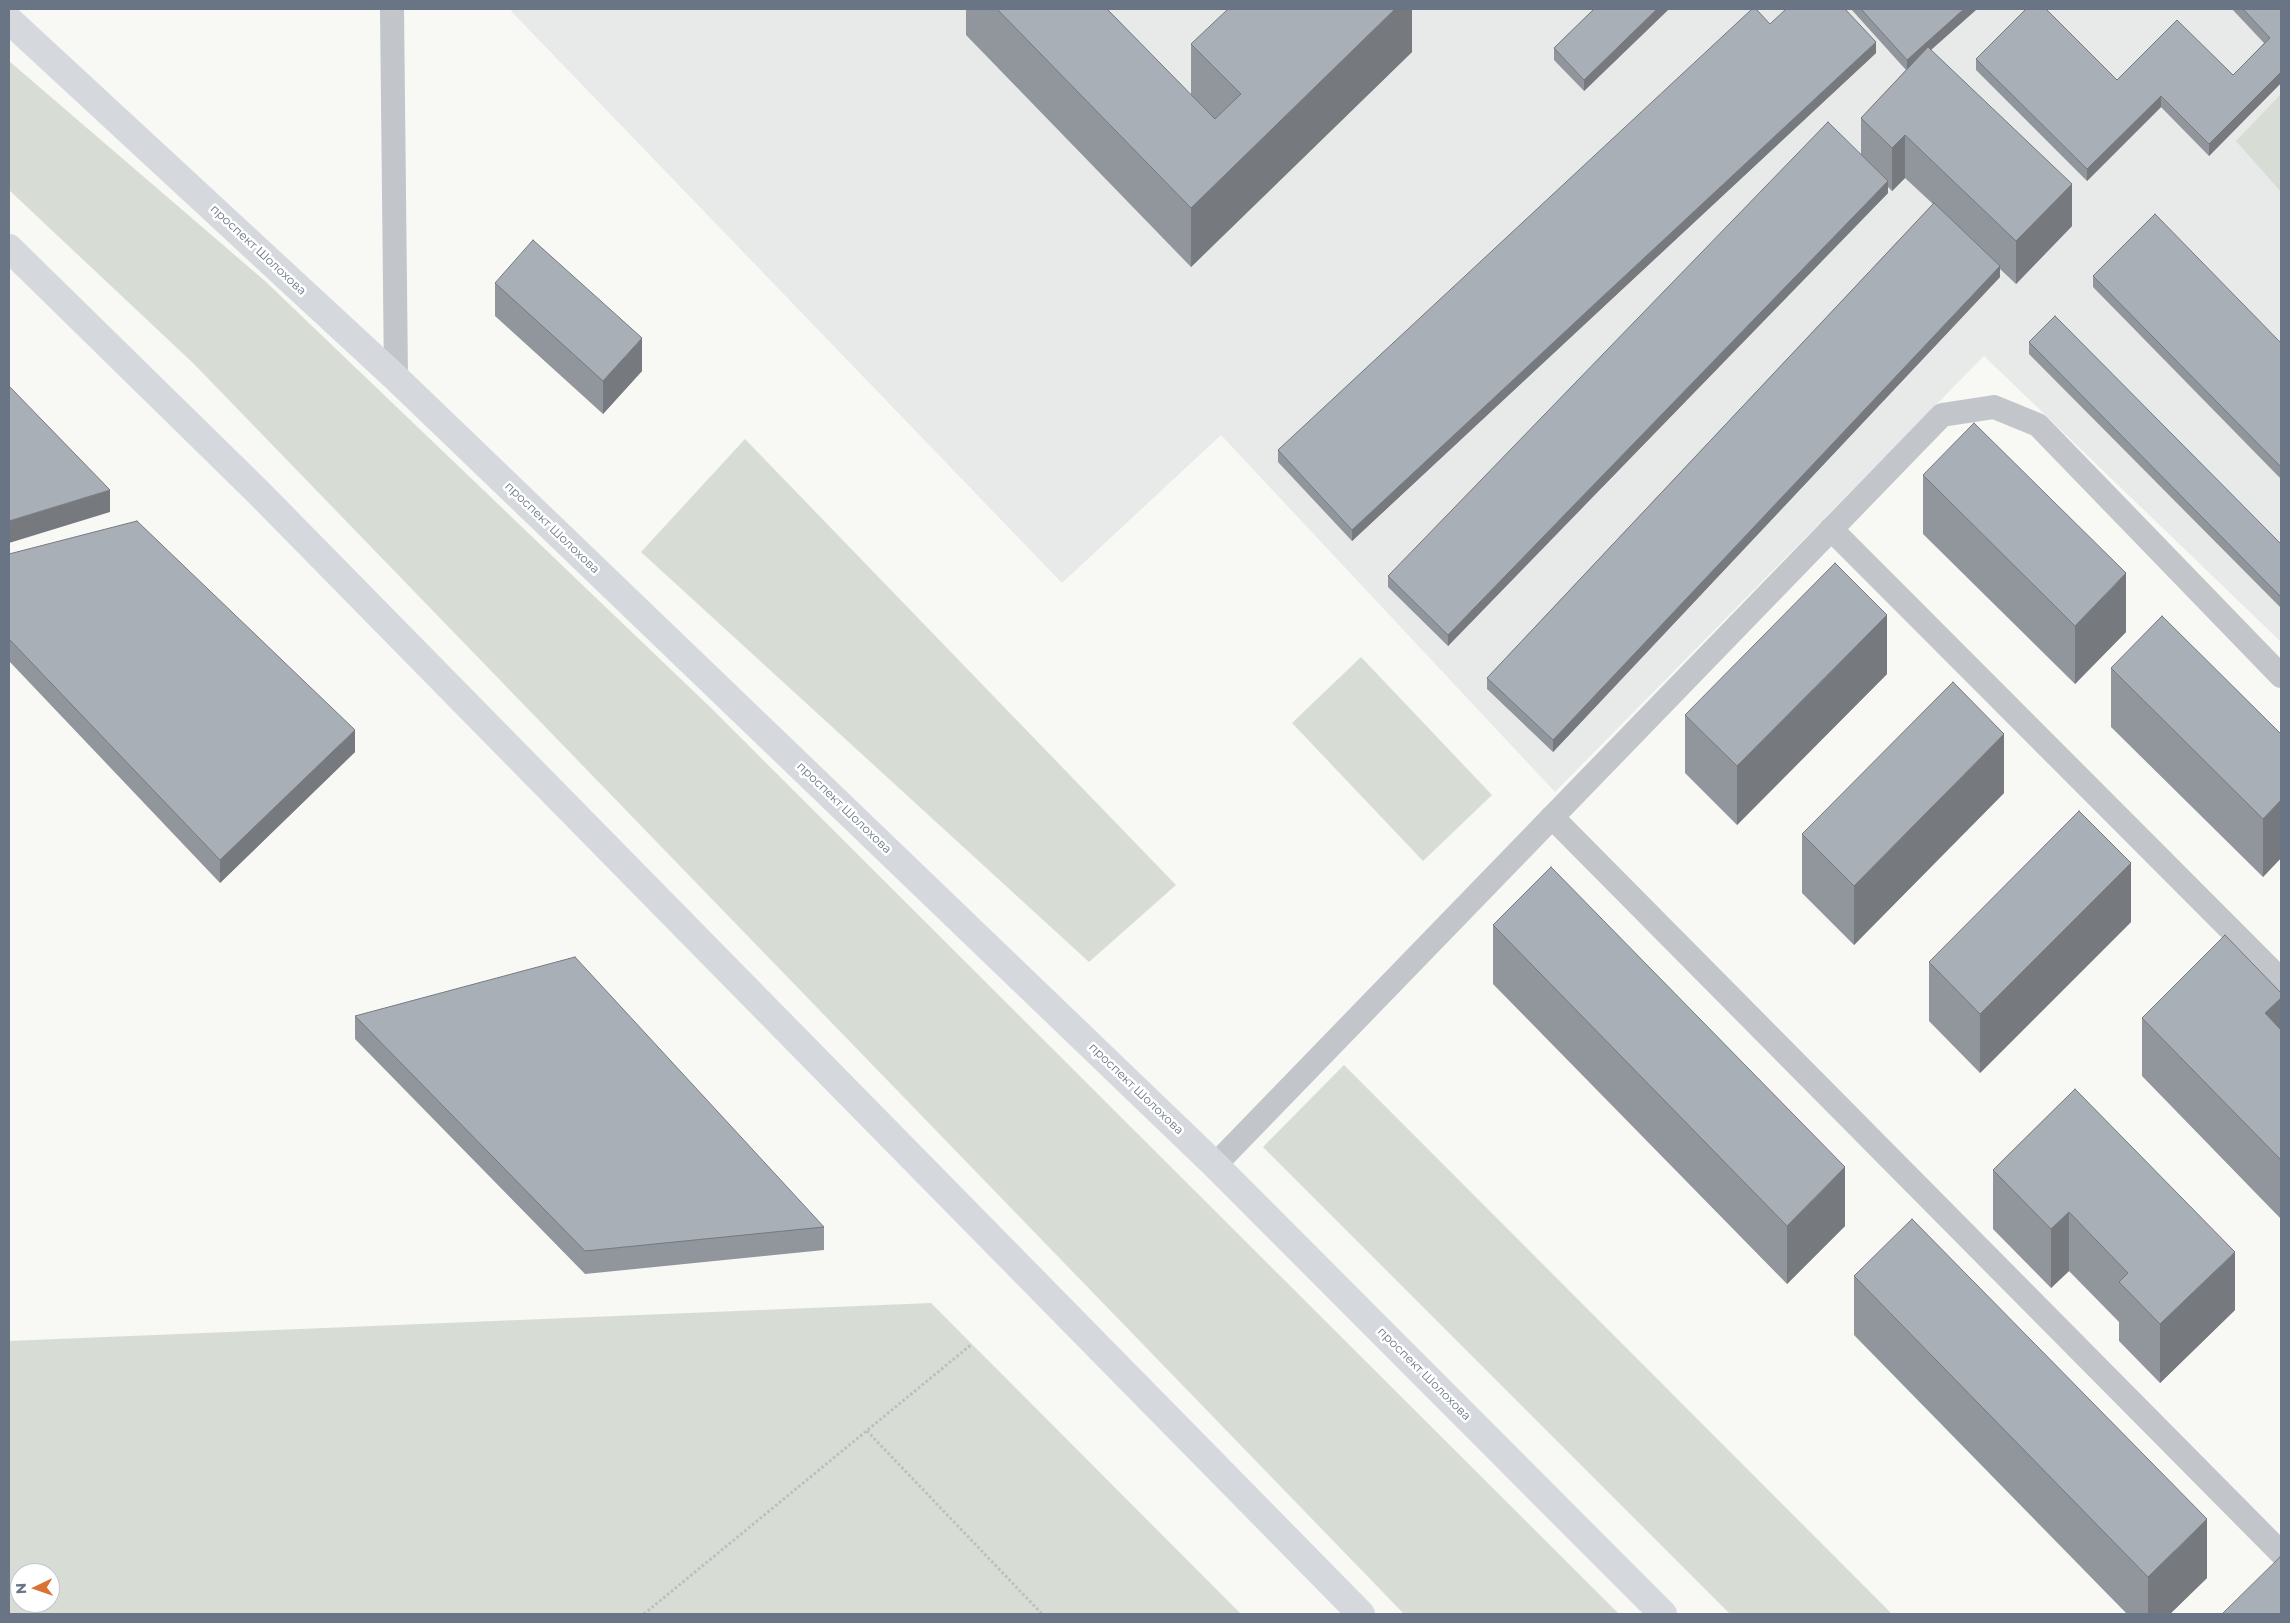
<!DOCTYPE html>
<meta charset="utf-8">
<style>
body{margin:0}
#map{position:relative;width:2290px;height:1623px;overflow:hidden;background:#f8f8f5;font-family:Montserrat,sans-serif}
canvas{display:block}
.frame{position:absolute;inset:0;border:10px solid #697485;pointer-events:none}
.north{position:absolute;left:10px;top:1563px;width:50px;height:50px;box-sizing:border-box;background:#fff;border:1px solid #c3c7ce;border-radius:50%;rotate:267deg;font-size:14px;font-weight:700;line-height:20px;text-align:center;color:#697485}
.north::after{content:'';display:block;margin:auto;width:18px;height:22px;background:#da7233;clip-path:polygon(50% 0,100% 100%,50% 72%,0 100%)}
</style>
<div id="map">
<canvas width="2290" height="1623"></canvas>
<div class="frame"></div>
<div class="north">N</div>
</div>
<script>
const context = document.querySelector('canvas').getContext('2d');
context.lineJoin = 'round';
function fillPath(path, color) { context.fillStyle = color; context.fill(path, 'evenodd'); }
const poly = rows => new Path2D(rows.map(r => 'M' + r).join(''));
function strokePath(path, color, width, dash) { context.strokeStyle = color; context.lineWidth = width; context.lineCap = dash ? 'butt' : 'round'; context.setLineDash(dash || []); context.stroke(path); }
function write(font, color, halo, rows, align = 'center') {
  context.font = font + ' Montserrat,sans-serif'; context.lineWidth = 5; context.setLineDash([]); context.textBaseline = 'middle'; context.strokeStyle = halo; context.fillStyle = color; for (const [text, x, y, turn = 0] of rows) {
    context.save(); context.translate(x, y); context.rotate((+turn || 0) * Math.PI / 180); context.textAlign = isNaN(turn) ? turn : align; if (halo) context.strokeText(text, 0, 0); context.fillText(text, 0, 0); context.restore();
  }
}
const built = poly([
 [513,9,2281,9,2281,642,1984,356,1555,792,1221,435,1062,583,511,11]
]);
const green = poly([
 [9,61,265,281,710,707,1619,1614,1404,1614,194,364,9,190],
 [2281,94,2281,192,2236,141],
 [745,439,1176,885,1089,962,641,552],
 [1361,657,1492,795,1423,861,1292,723],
 [1344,1065,1892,1614,1730,1614,1263,1147],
 [931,1303,1241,1614,9,1614,9,1341],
 [20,1573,50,1573,50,1603,20,1603]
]);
const path = poly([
 [867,1431,1042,1614],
 [644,1614,972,1344]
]);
const lane = poly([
 [392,9,396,378],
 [1831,529,2281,980],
 [1552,817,2281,1553],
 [1215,1165,1942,415,1994,407,2038,425,2281,676]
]);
const primary = poly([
 [9,20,396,378,1215,1165,1663,1614],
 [9,248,258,492,1361,1614]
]);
const wall = poly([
 [966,9,1107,9,1191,96,1191,44,1412,9,1412,52,1191,267,966,35],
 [1594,9,1669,9,1584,91,1554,60,1554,48],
 [1851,9,1977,9,1931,50,2072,226,2016,284,2000,269,2000,277,1553,752,1487,689,1487,678,1933,204,1905,178,1892,191,1888,187,1888,193,1448,646,1388,587,1388,576,1861,154,1861,118,1906,70],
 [2232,9,2281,9,2281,83,2209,156,2161,107,2087,181,1976,70,1976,59,2117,80,2233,75,2264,43],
 [1770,24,1876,53,1352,541,1278,462,1278,450],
 [2093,276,2281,343,2281,479,2093,287],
 [495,283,642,371,603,414,495,316],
 [2029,342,2281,544,2281,608,2029,354],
 [1923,475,2126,632,2075,684,1923,534],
 [9,554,355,752,220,883,9,661],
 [2111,668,2281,734,2281,858,2263,877,2111,727],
 [1887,674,1737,825,1685,773,1685,715],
 [2004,793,1854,945,1802,893,1802,834],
 [2131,922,1980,1073,1929,1021,1929,962],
 [1493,925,1845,1226,1787,1284,1493,984],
 [2281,993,2281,1219,2142,1076,2142,1018],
 [355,1016,824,1227,824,1250,585,1274,355,1039],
 [2075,1089,2235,1310,2160,1383,2119,1341,2119,1322,2069,1271,2051,1288,1993,1229,1993,1170],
 [1854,1276,2207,1578,2170,1614,2127,1614,1854,1335]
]);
const shadedWall = poly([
 [1395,9,1412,9,1412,52,1191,267,1191,208],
 [1657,9,1669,9,1584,91,1584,80],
 [1964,9,1977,9,1907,71,1907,60],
 [1876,42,1876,53,1352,541,1352,530],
 [2281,72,2281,83,2209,156,2209,144],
 [2161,96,2161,107,2087,181,2087,169],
 [1905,135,1905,178,1892,191,1892,148],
 [1888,181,1888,193,1448,646,1448,635],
 [2072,184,2072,226,2016,284,2016,241],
 [2000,266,2000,277,1553,752,1553,740],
 [642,338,642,371,603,414,603,381],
 [110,490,110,512,9,543,9,521],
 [2126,573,2126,632,2075,684,2075,626],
 [1887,615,1887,674,1737,825,1737,766],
 [355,730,355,752,220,883,220,860],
 [2004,734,2004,793,1854,945,1854,886],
 [2281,800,2281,858,2263,877,2263,819],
 [2131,863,2131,922,1980,1073,1980,1014],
 [2281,998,2281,1056,2265,1013],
 [1845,1167,1845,1226,1787,1284,1787,1226],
 [2069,1212,2069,1271,2051,1288,2051,1229],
 [2235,1252,2235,1310,2160,1383,2160,1324],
 [2207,1519,2207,1578,2170,1614,2148,1614,2148,1577]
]);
const building = poly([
 [997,9,1107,9,1215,119,1241,94,1191,44,1228,9,1395,9,1191,208,997,9],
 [1594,9,1657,9,1584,80,1554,48,1594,9],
 [1752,9,1756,9,1770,24,1786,9,1845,9,1876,42,1352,530,1278,450,1752,9],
 [1861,9,1964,9,1907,60,1861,9],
 [2026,9,2046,9,2117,80,2177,20,2233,75,2270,38,2243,9,2281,9,2281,72,2209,144,2161,96,2087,169,1976,59,2026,9],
 [1928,47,2072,184,2016,241,1905,135,1892,148,1861,118,1928,47],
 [1828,122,1888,181,1448,635,1388,576,1828,122],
 [1934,203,2000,266,1553,740,1487,678,1934,203],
 [2155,214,2281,343,2281,467,2093,276,2155,214],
 [533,240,642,338,603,381,495,283,533,240],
 [2055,316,2281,544,2281,597,2029,342,2055,316],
 [9,386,110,490,9,521,9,386],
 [1974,423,2126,573,2075,626,1923,475,1974,423],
 [137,521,355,730,220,860,9,639,9,554,137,521],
 [1835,563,1887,615,1737,766,1685,715,1835,563],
 [2162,616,2281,734,2281,800,2263,819,2111,668,2162,616],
 [1953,682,2004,734,1854,886,1802,834,1953,682],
 [2079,811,2131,863,1980,1014,1929,962,2079,811],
 [1551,867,1845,1167,1787,1226,1493,925,1551,867],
 [2225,935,2281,993,2281,998,2265,1013,2281,1030,2281,1160,2142,1018,2225,935],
 [575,957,824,1227,585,1251,355,1016,575,957],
 [2075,1089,2235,1252,2160,1324,2119,1282,2128,1273,2069,1212,2051,1229,1993,1170,2075,1089],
 [1912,1219,2207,1519,2148,1577,1854,1276,1912,1219],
 [2280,1557,2281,1558,2281,1614,2222,1614,2280,1557]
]);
const streetNames = [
 ["проспект Шолохова",258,250,43],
 ["проспект Шолохова",552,528,44],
 ["проспект Шолохова",844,808,44],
 ["проспект Шолохова",1136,1089,44],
 ["проспект Шолохова",1424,1374,45]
];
fillPath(built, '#e8eae9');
fillPath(green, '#d7ddd5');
strokePath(path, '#bcbec1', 3, [2.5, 2.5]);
strokePath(lane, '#c2c5c9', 24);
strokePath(primary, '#d5d8dd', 28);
fillPath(wall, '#91969d');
fillPath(shadedWall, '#767a7f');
fillPath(building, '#a9afb6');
strokePath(building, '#767a7f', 1);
write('12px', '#697485', '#fff', streetNames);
</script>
